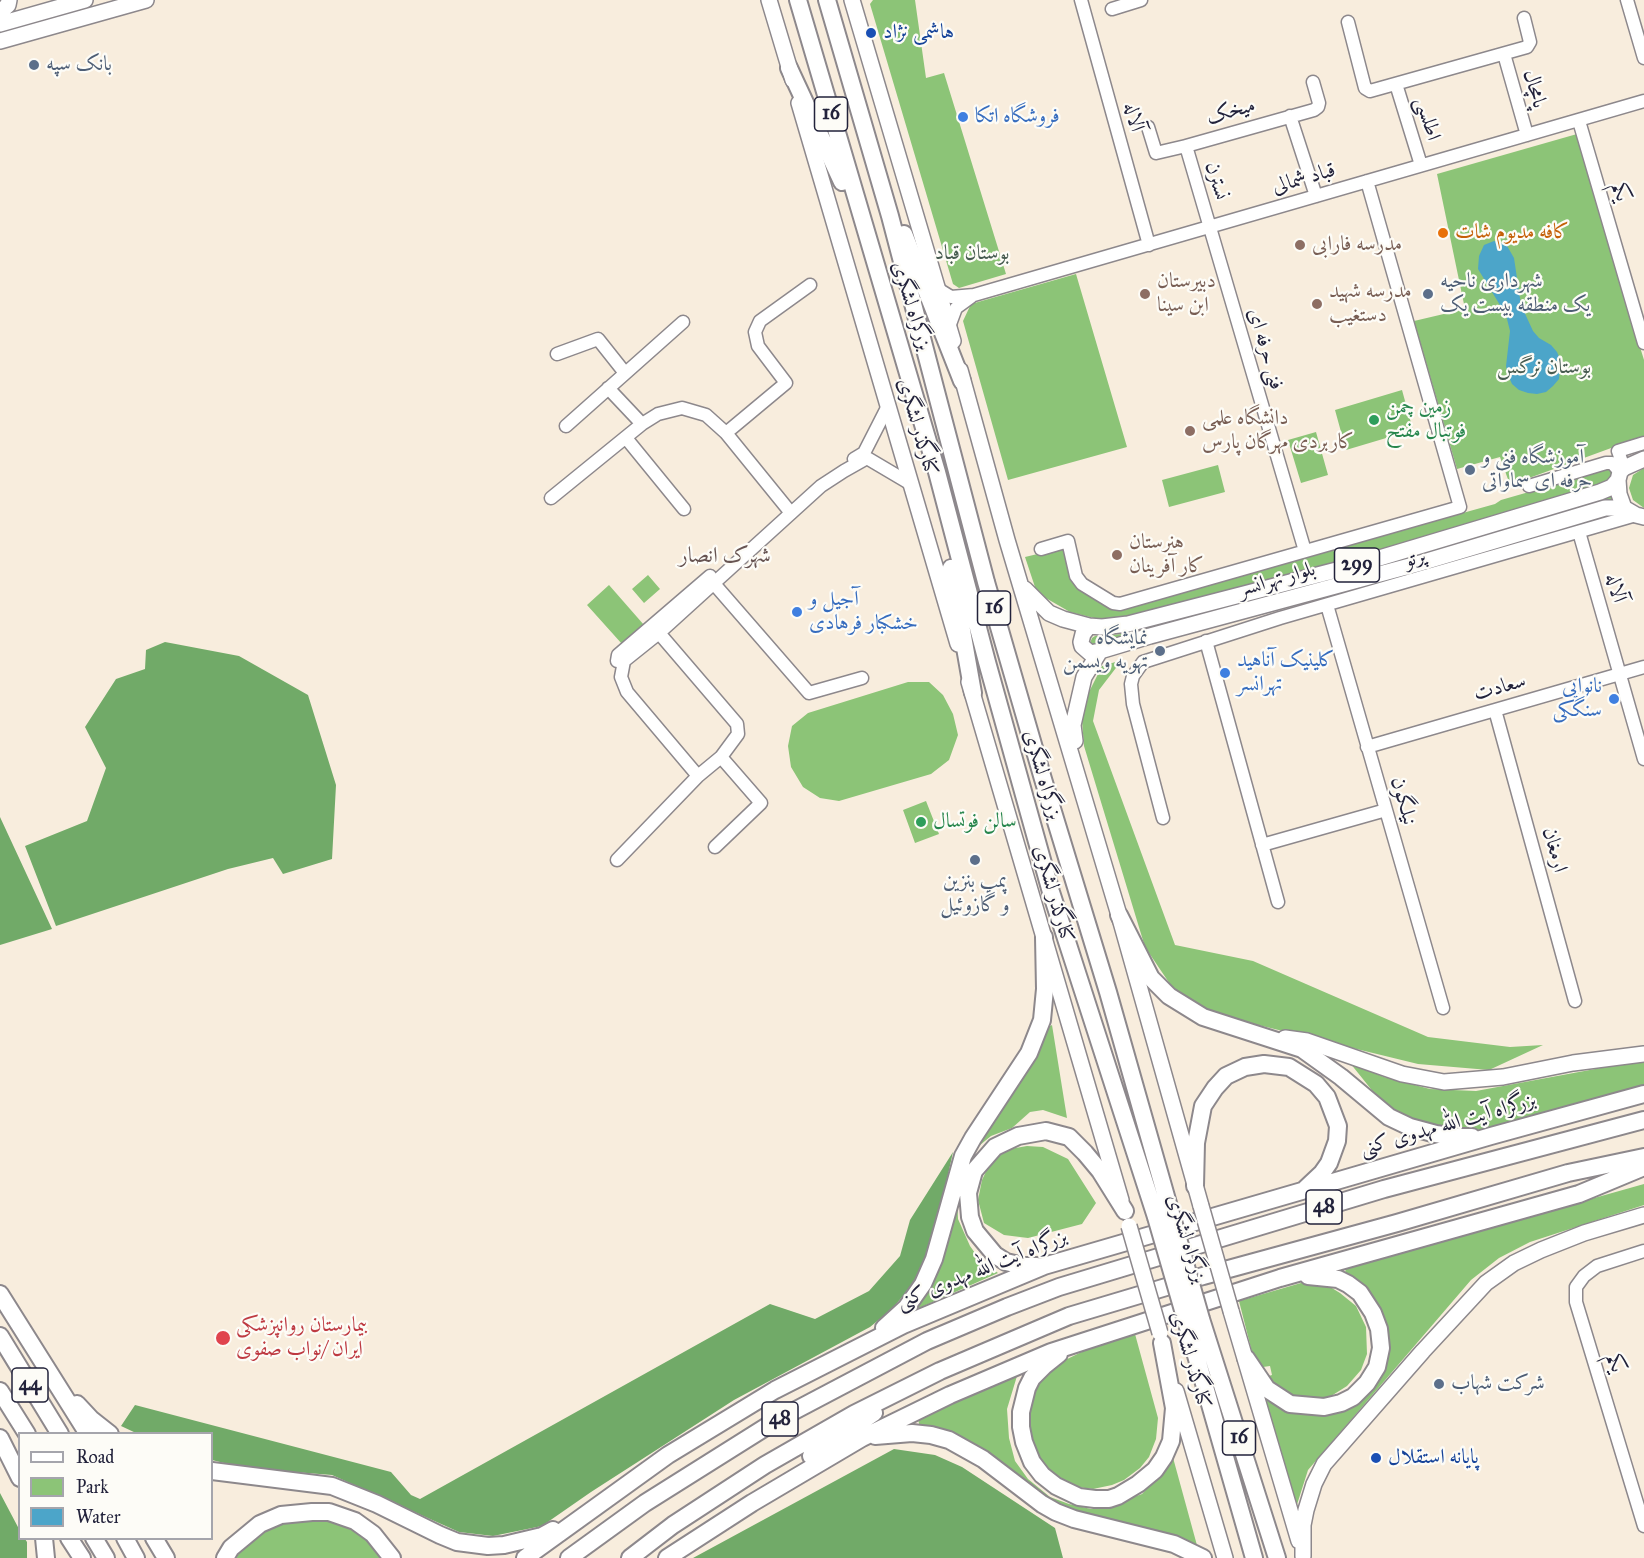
<!DOCTYPE html>
<meta charset="utf-8">
<style>
body{margin:0}
#map{position:relative;width:1644px;height:1558px;overflow:hidden;background:#f8eddd;font-family:"IM FELL Great Primer",serif}
canvas{display:block}
.legend{position:absolute;left:18px;top:1432px;width:195px;height:108px;box-sizing:border-box;background:#fdfcf7;border:2px solid #a5a5ac;margin:0;padding:8px 10px;list-style:none;font-size:18px;color:#22223b}
.legend li{display:flex;align-items:center;gap:12px;height:30px}
.legend b{width:30px;border:2px solid #a5a5ac}
</style>
<div id="map">
<canvas width="1644" height="1558"></canvas>
<ul class="legend">
<li><b style="height:8px;background:#fff"></b>Road</li>
<li><b style="height:16px;background:#8cc477"></b>Park</li>
<li><b style="height:16px;background:#4ca5c9"></b>Water</li>
</ul>
</div>
<script>
const context = document.querySelector('canvas').getContext('2d');
context.lineJoin = 'round';
function fillPath(path, color) { context.fillStyle = color; context.fill(path, 'evenodd'); }
const poly = rows => new Path2D(rows.map(r => 'M' + r).join(''));
function strokePath(path, color, width, dash) { context.strokeStyle = color; context.lineWidth = width; context.lineCap = dash ? 'butt' : 'round'; context.setLineDash(dash || []); context.stroke(path); }
function write(font, color, halo, rows, align = 'center') {
  context.font = font + ' "IM FELL Great Primer",Amiri,serif'; context.lineWidth = 4.5; context.setLineDash([]); context.textBaseline = 'middle'; context.strokeStyle = halo; context.fillStyle = color; for (const [text, x, y, turn = 0] of rows) {
    context.save(); context.translate(x, y); context.rotate((+turn || 0) * Math.PI / 180); context.textAlign = isNaN(turn) ? turn : align; if (halo) context.strokeText(text, 0, 0); context.fillText(text, 0, 0); context.restore();
  }
}
const green = poly([
 [873,0,915,0,926,78,944,73,1006,274,959,288,953,284,870,4],
 [1577,134,1607,240,1644,360,1644,436,1510,485,1500,457,1457,469,1414,321,1465,309,1437,174],
 [1076,274,1127,447,1008,480,963,321,971,304],
 [1402,390,1413,430,1346,450,1335,410],
 [1316,432,1328,475,1301,483,1288,440],
 [1218,465,1225,492,1169,507,1162,480],
 [1644,468,1644,508,1633,500,1629,488,1633,475],
 [1609,469,1613,472,1612,478,1602,488,1118,624,1070,612,1037,593,1025,557,1067,547,1075,578,1110,605,1280,564,1495,504,1501,500],
 [1612,495,1613,501,1124,639,1091,645,1090,643,1092,638,1095,636,1122,634,1246,600],
 [648,575,660,589,644,603,632,589],
 [609,585,644,625,622,644,587,605],
 [1122,660,1099,690,1093,721,1175,945,1253,961,1428,1037,1510,1047,1543,1045,1489,1070,1418,1064,1213,1014,1172,987,1145,947,1084,746,1081,708,1102,666],
 [908,682,929,682,943,695,953,714,958,735,949,760,931,774,839,801,820,798,803,787,791,767,788,746,792,726,808,713],
 [926,801,939,834,915,843,903,810],
 [1052,1025,1067,1118,1043,1110,1030,1112,1012,1128,991,1136,974,1150,1045,1029],
 [1644,1060,1644,1088,1490,1128,1471,1131,1452,1131,1411,1120,1393,1110,1379,1099,1350,1063,1384,1077,1430,1089,1476,1091],
 [1027,1146,1043,1147,1068,1159,1096,1203,1082,1224,1028,1238,1004,1235,984,1223,978,1200,982,1180,991,1161,1010,1149],
 [1644,1184,1644,1205,1530,1242,1499,1258,1471,1280,1308,1470,1294,1514,1260,1397,1289,1412,1310,1414,1340,1408,1386,1341,1344,1278,1346,1268],
 [957,1194,958,1219,970,1246,980,1260,998,1273,908,1313],
 [1301,1283,1327,1285,1340,1293,1356,1306,1366,1327,1367,1354,1361,1370,1347,1386,1328,1398,1311,1401,1292,1398,1262,1378,1272,1375,1270,1366,1256,1368,1239,1301],
 [1135,1334,1158,1418,1156,1439,1149,1457,1140,1468,1124,1480,1112,1485,1093,1489,1070,1486,1050,1478,1027,1437,1026,1404,1035,1382,1053,1366,1106,1340],
 [1017,1376,1007,1409,1009,1438,1015,1461,1028,1479,1050,1497,1069,1504,1091,1509,1117,1503,1142,1494,1163,1471,1172,1454,1198,1549,1064,1511,920,1428,918,1419],
 [286,1518,347,1521,389,1558,236,1558,244,1546,257,1534]
]);
const forest = poly([
 [165,642,239,656,308,695,336,785,332,859,283,874,273,858,228,869,56,926,25,846,87,821,106,768,85,727,116,679,145,669,146,650],
 [0,817,52,929,0,945],
 [953,1152,933,1243,914,1283,891,1310,870,1327,734,1400,591,1492,542,1526,493,1536,459,1532,332,1475,244,1468,212,1460,212,1434,136,1433,121,1426,135,1405,391,1472,411,1495,420,1499,770,1304,815,1319,869,1291,900,1256,910,1220],
 [894,1449,935,1455,962,1467,1055,1528,1063,1558,693,1558],
 [0,1493,19,1529,20,1538,25,1539,27,1542,27,1558,0,1558]
]);
const water = poly([
 [1494,241,1506,244,1514,258,1521,305,1533,331,1539,338,1551,345,1557,352,1561,361,1559,379,1553,386,1546,392,1537,394,1528,393,1519,390,1512,384,1508,375,1506,366,1510,331,1506,315,1478,269,1479,256,1484,245]
]);
const minor = poly([
 [1081,0,1149,245],
 [1627,0,1644,58],
 [1112,9,1141,0],
 [1348,22,1365,88,1370,91,1527,47,1530,42,1524,18],
 [1504,54,1527,135],
 [1396,84,1421,165],
 [1290,116,1316,196],
 [1579,121,1644,343],
 [1148,127,1156,153,1186,146,1314,110,1318,107,1319,103,1313,82],
 [1186,146,1305,551],
 [938,289,951,297,974,295,1644,101],
 [949,327,956,308,971,297],
 [557,354,598,339,625,373],
 [608,388,642,424],
 [566,426,683,322],
 [726,433,786,383,758,346,755,332,760,321,810,285],
 [626,438,684,509],
 [854,459,864,453,888,406],
 [1624,468,1618,451,1644,443],
 [1529,486,1606,463,1612,463,1620,472],
 [551,498,642,424,658,414,682,408,706,415,726,433,791,513],
 [1579,532,1644,759],
 [1041,549,1068,541,1076,576,1082,584,1113,603,1120,604,1460,507,1367,181],
 [709,578,809,693,862,678],
 [1327,605,1443,1008],
 [1206,641,1278,902],
 [624,661,617,661,618,655,710,576],
 [1495,710,1575,1001],
 [1367,747,1644,667],
 [698,776,627,692,621,677,624,661,659,633,821,486,844,471,867,458,911,484],
 [1163,818,1133,704,1131,684,1133,676,1143,662,1280,618,1636,515],
 [1262,845,1386,810],
 [715,847,761,803,721,757],
 [617,860,698,776,721,757,738,734,737,724,659,633],
 [1644,1251,1597,1266,1584,1276,1576,1287,1576,1302,1644,1526]
]);
const major = poly([
 [769,0,793,80],
 [852,0,953,341],
 [0,12,8,5,9,0],
 [0,24,85,0],
 [0,41,146,0],
 [799,103,958,644],
 [960,370,1007,540,1119,915,1201,1206],
 [1644,459,1624,468,1620,472,1618,480,1619,494,1624,508,1636,515,1644,517],
 [1025,589,1049,613,1063,619,1089,626,1102,627,1128,624,1356,565,1600,492,1612,487,1618,480],
 [1089,626,1083,634,1081,642,1082,646,1090,653,1100,651,1150,636,1417,564,1605,508,1624,508],
 [969,682,1121,1200],
 [1075,741,1073,725,1084,677,1100,651],
 [1285,1038,1307,1041,1402,1074,1444,1082,1503,1077,1573,1063,1644,1054],
 [1231,1311,1299,1541],
 [1176,1391,1225,1558],
 [1303,1556,1303,1525,1306,1510,1314,1484,1324,1464,1423,1351,1486,1283,1514,1263,1541,1250,1584,1233,1644,1215]
]);
const highway = poly([
 [798,0,937,472,987,662,1051,892,1156,1217],
 [827,0,890,216,986,582,1043,779,1108,992,1171,1214],
 [789,68,842,182],
 [904,234,962,381],
 [951,568,973,693],
 [1119,915,1151,978,1169,996,1203,1017,1302,1049,1341,1077,1389,1117,1410,1127,1436,1134,1457,1137,1472,1137],
 [1195,1186,1196,1143,1203,1106,1215,1088,1226,1076,1245,1067,1264,1064,1289,1067,1316,1084,1327,1097,1338,1126,1337,1141,1329,1163,1322,1173,1305,1189],
 [1037,1266,1023,1266,1006,1262,995,1255,975,1231,970,1217,968,1193,974,1171,995,1147,1018,1136,1046,1131,1069,1137,1085,1153,1100,1171,1125,1211],
 [0,1294,88,1434],
 [1201,1319,1277,1558],
 [1187,1324,1254,1558],
 [884,1328,906,1308,923,1284,934,1259,963,1156,973,1138,1029,1053,1042,1020,1045,989,1044,937],
 [0,1336,60,1434],
 [1059,1354,1044,1366,1032,1378,1027,1388,1021,1412,1021,1427,1024,1442,1032,1462,1042,1475,1056,1486,1079,1497,1095,1499,1109,1499,1118,1496,1138,1484,1155,1470,1164,1457,1171,1441,1174,1408,1162,1343],
 [1246,1358,1267,1389,1290,1404,1324,1407,1341,1403,1353,1397,1367,1383,1377,1367,1381,1348,1379,1329,1373,1313,1360,1293,1348,1284,1338,1279,1308,1276],
 [0,1391,27,1434],
 [77,1404,91,1419,110,1434],
 [875,1436,912,1433,931,1435,949,1440,983,1459,1042,1504,1056,1512,1074,1519,1174,1544,1203,1558],
 [0,1438,20,1478],
 [811,1456,874,1413],
 [212,1471,332,1486,377,1504,440,1535,457,1542,488,1546,504,1545,542,1536,553,1530],
 [44,1538,46,1558],
 [69,1538,82,1558],
 [94,1538,106,1558],
 [125,1538,136,1558],
 [154,1538,166,1558],
 [225,1558,231,1548,260,1524,281,1515,312,1512,329,1512,355,1521,373,1534,392,1558],
 [525,1558,668,1455,775,1390,903,1325,1044,1266,1491,1136,1644,1094],
 [569,1558,645,1503,777,1420,927,1341,1007,1307,1059,1287,1384,1189,1644,1120],
 [630,1558,673,1525,765,1465,854,1414,940,1371,1069,1316,1203,1276,1397,1223,1568,1173,1644,1157],
 [667,1558,752,1503,862,1438,950,1395,1051,1352,1280,1278,1579,1194,1644,1167]
]);
const majorBridge = poly([
 [1201,1206,1231,1311],
 [1129,1226,1160,1333]
]);
const highwayBridge = poly([
 [1171,1214,1201,1319],
 [1156,1217,1187,1324]
]);
const markers = [
 [871,33,6,"#1a4fb4"],
 [34,65,6,"#5c6f8a"],
 [963,117,6,"#3f7fe0"],
 [1443,233,6,"#e8710a"],
 [1300,245,6,"#8d6e63"],
 [1145,294,6,"#8d6e63"],
 [1428,294,6,"#5c6f8a"],
 [1317,304,6,"#8d6e63"],
 [1374,420,6,"#2e9e5b"],
 [1190,431,6,"#8d6e63"],
 [1470,470,6,"#5c6f8a"],
 [1117,555,6,"#8d6e63"],
 [797,612,6,"#3f7fe0"],
 [1160,651,6,"#5c6f8a"],
 [1225,673,6,"#3f7fe0"],
 [1614,699,6,"#3f7fe0"],
 [921,822,6,"#2e9e5b"],
 [975,860,6,"#5c6f8a"],
 [223,1338,8,"#e0444e"],
 [1439,1384,6,"#5c6f8a"],
 [1376,1458,6,"#1a4fb4"]
];
const shields = [
 [831,114,33],
 [1357,565,45],
 [994,608,33],
 [1324,1207,36],
 [30,1385,36],
 [780,1419,36],
 [1239,1438,33]
];
const shieldNames = [
 ["16",831,114],
 ["299",1357,565],
 ["16",994,608],
 ["48",1324,1207],
 ["44",30,1385],
 ["48",780,1419],
 ["16",1239,1438]
];
const transitNames = [
 ["هاشمی نژاد",883,33],
 ["پایانه استقلال",1388,1458]
];
const serviceNames = [
 ["بانک سپه",46,65],
 ["شهرداری ناحیه",1440,282],
 ["یک منطقه بیست یک",1440,306],
 ["آموزشگاه فنی و",1482,458],
 ["حرفه ای سماواتی",1482,482],
 ["نمایشگاه",1148,639,"right"],
 ["تهویه ویسمن",1148,663,"right"],
 ["پمپ بنزین",975,882,"center"],
 ["و گازوئیل",975,906,"center"],
 ["شرکت شهاب",1451,1384]
];
const streetNames = [
 ["پامچال",1534,89,74],
 ["میخک",1231,112,-16],
 ["آلاله",1133,117,74],
 ["اطلسی",1427,119,73],
 ["قباد شمالی",1304,179,-16],
 ["نسترن",1216,181,74],
 ["یکم",1620,192,74],
 ["بزرگراه لشگری",911,306,73],
 ["فنی حرفه ای",1265,349,74],
 ["کنارگذر لشگری",917,427,74],
 ["پرتو",1415,559,-16],
 ["بلوار تهرانسر",1277,580,-16],
 ["آلاله",1615,588,73],
 ["سعادت",1500,688,-16],
 ["بزرگراه لشگری",1042,775,74],
 ["نیلگون",1403,801,74],
 ["ارمغان",1554,850,75],
 ["کنارگذر لشگری",1053,894,74],
 ["بزرگراه آیت الله مهدوی کنی",1448,1125,-16],
 ["بزرگراه لشگری",1186,1239,73],
 ["بزرگراه آیت الله مهدوی کنی",982,1270,-22],
 ["کنارگذر لشگری",1190,1360,74],
 ["یکم",1615,1363,73]
];
const shopNames = [
 ["فروشگاه اتکا",975,117],
 ["آجیل و",809,600],
 ["خشکبار فرهادی",809,624],
 ["کلینیک آناهید",1237,661],
 ["تهرانسر",1237,685],
 ["نانوایی",1602,687,"right"],
 ["سنگکی",1602,711,"right"]
];
const foodNames = [
 ["کافه مدیوم شات",1455,233]
];
const educationNames = [
 ["مدرسه فارابی",1312,245],
 ["دبیرستان",1157,282],
 ["ابن سینا",1157,306],
 ["مدرسه شهید",1329,292],
 ["دستغیب",1329,316],
 ["دانشگاه علمی",1202,419],
 ["کاربردی مهرگان پارس",1202,443],
 ["هنرستان",1129,543],
 ["کار آفرینان",1129,567]
];
const parkNames = [
 ["بوستان قباد",972,254],
 ["بوستان نرگس",1544,368]
];
const leisureNames = [
 ["زمین چمن",1386,408],
 ["فوتبال مفتح",1386,432],
 ["سالن فوتسال",933,822]
];
const healthNames = [
 ["بیمارستان روانپزشکی",236,1326],
 ["ایران /نواب صفوی",236,1350]
];
const neighbourhoodNames = [
 ["شهرک انصار",725,557]
];
fillPath(green, '#8cc477');
fillPath(forest, '#71aa68');
fillPath(water, '#4ca5c9');
strokePath(minor, '#8d888c', 15);
strokePath(major, '#8d888c', 18);
strokePath(highway, '#8d888c', 20);
strokePath(minor, '#fff', 12);
strokePath(major, '#fff', 15);
strokePath(highway, '#fff', 16);
strokePath(majorBridge, '#8d888c', 18, []);
strokePath(highwayBridge, '#8d888c', 20, []);
strokePath(majorBridge, '#fff', 15);
strokePath(highwayBridge, '#fff', 16);
for (const [x, y, r, color] of markers) { const dot = new Path2D(); dot.arc(x, y, r, 0, 2 * Math.PI); context.fillStyle = color; context.fill(dot); strokePath(dot, '#fdfcf7', 2); }
for (const [x, y, w] of shields) { const box = new Path2D(); box.roundRect(x - w / 2, y - 17, w, 34, 4.5); context.fillStyle = '#fdfcf7'; context.fill(box); strokePath(box, '#22223b', 1.5); }
write('bold 20px', '#22223b', null, shieldNames);
write('21px', '#164399', '#fdfcf7', transitNames, 'left');
write('21px', '#4e5e75', '#fdfcf7', serviceNames, 'left');
write('21px', '#22223b', '#fdfcf7', streetNames);
write('21px', '#366cbe', '#fdfcf7', shopNames, 'left');
write('21px', '#c56008', '#fdfcf7', foodNames, 'left');
write('21px', '#785e54', '#fdfcf7', educationNames, 'left');
write('21px', '#475b50', '#fdfcf7', parkNames);
write('21px', '#27864d', '#fdfcf7', leisureNames, 'left');
write('21px', '#be3a42', '#fdfcf7', healthNames, 'left');
write('22px', '#675452', '#fdfcf7', neighbourhoodNames);
</script>
